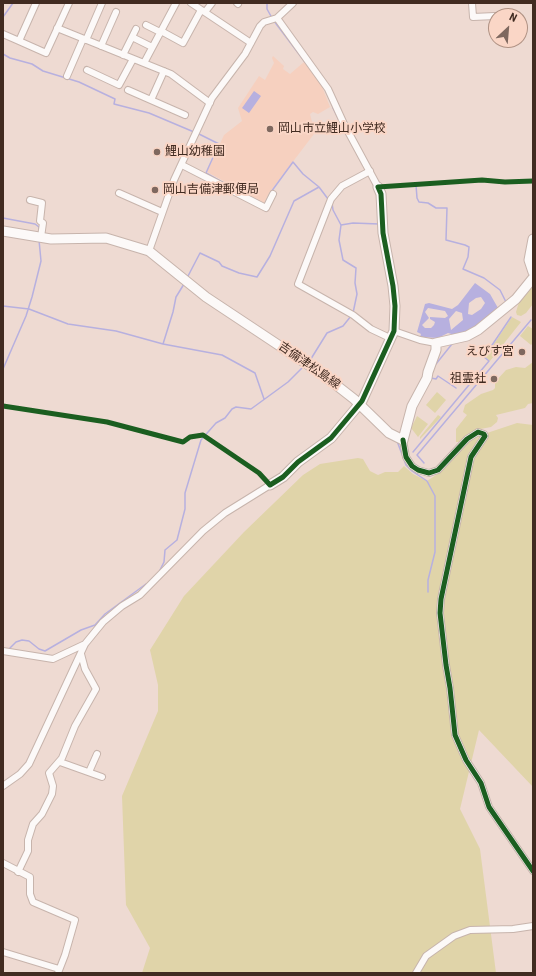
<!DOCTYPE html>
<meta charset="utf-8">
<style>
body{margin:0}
#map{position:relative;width:536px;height:976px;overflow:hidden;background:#eedad2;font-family:"Roboto Condensed",sans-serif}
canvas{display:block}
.frame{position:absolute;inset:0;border:4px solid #412b21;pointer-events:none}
.north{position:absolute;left:488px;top:8px;width:40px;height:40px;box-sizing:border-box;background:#fad6c6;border:1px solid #b09284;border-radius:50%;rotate:26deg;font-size:11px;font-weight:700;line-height:16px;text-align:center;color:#412b21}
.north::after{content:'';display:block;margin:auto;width:14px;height:18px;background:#7e685f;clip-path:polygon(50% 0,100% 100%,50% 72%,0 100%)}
</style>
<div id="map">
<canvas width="536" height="976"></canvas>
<div class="frame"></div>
<div class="north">N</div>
</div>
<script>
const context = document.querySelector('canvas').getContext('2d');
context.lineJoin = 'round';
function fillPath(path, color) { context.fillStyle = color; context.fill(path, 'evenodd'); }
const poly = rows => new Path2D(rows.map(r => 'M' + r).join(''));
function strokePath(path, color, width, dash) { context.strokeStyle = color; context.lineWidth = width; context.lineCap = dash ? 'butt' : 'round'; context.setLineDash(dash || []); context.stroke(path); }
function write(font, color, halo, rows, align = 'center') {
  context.font = font + ' "Roboto Condensed","Noto Sans JP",sans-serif'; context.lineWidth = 4; context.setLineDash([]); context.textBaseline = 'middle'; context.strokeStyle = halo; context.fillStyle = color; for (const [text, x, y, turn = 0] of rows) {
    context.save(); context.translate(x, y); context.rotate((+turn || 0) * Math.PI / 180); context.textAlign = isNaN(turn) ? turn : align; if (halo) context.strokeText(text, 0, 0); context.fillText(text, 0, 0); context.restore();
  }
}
const built = poly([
 [273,56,284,66,283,69,290,74,304,62,321,84,330,107,318,114,313,112,310,114,312,122,307,127,314,134,269,193,264,203,207,172,224,135,242,121,238,108,259,76,265,80,274,63,272,58]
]);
const green = poly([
 [533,284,533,304,526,313,521,316,517,315,516,312,519,302],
 [512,317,521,322,490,361,485,357],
 [528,326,533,329,533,343,531,345,520,336],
 [533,362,533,403,528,404,525,408,496,415,498,418,497,422,491,427,475,430,459,442,456,442,456,429,467,415,463,412,465,405,481,394,493,390,495,388,495,382,506,370,516,367,525,368],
 [437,392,446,400,435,413,426,405],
 [438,415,441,417,420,439,420,437],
 [417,416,428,424,418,437,411,428],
 [517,423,533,425,533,787,479,730,460,809,480,849,496,973,142,973,150,948,126,905,122,796,158,711,158,685,150,650,184,596,244,532,303,475,320,464,358,458,363,459,370,471,378,475,385,472,398,472,404,466,413,474,427,481,439,473,466,442,475,437]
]);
const water = poly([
 [254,91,261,96,249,113,242,108],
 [475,283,490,294,498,308,472,330,455,335,448,333,438,338,420,337,421,334,417,332,425,304,429,303,452,309,458,305],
 [481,297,485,303,481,309,472,315,468,314,469,303,476,298],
 [428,308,445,311,448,316,445,318,430,317,430,319,435,322,434,325,431,328,425,328,422,325,429,318,425,312],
 [456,311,462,313,463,320,451,330,449,319]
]);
const stream = poly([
 [267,3,267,9,272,18],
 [3,17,13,3],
 [274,21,305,62],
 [3,54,10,58,32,64,43,71,79,82,115,99,114,104,149,113,194,132],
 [333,108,340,122],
 [343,127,355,150],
 [197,133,219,144,206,173,229,186],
 [416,185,417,198,419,202,428,203,436,208,447,208,446,240,465,245,469,247,468,257,463,269,484,278,500,290,506,302],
 [271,192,293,162,303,174,319,187],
 [332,203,333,210,341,225],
 [3,218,35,224,39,227,39,229],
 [187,278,200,253,219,262,222,266,239,273,257,277,270,256,294,201,319,187,328,199],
 [3,306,29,309,68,324,116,331,163,344,222,355,255,373,264,399],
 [353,313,357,294,355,283,356,268,343,260,339,240,341,225,353,223,379,224],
 [163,344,173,312,176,297,184,284],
 [309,362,327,333,343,326,351,316],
 [436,364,452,344],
 [3,369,26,316,32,297,41,261,39,240],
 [431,378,436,379,438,376,456,388],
 [397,441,406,465,412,471,427,481,435,496,435,552,428,580,428,592],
 [413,452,489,361,484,357,511,317],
 [424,463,417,455,531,320],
 [160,570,164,562,165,550,177,540,185,509,185,493,201,440,216,423,225,418,232,409,236,407,251,409,288,382,304,366],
 [8,650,16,642,22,640,29,641,39,649,45,651,81,630,95,625,105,614,146,584]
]);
const street = poly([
 [36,3,19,41,46,53,69,3],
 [191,3,251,43],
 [237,3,238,4],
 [472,3,473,17,517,15],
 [205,12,212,3],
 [277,18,328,89,344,124,378,187],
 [146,25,160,32],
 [57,28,171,74,210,103],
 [161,31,183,43,201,10],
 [3,34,19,41],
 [132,37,152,47],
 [86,40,102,3],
 [101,46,116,12],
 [123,55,136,29],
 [144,63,176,3],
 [87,70,119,85,133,59],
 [67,76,83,39],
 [128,90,185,115],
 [151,100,164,71],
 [182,165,266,208,273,194],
 [370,171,342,186,331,199,298,284,353,315,371,329,390,338],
 [119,193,162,212],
 [30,200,42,203,40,221,43,223,41,237],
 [149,251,174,180,212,98,245,54,260,26,264,22,277,18,293,3],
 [394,331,420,340,436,343],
 [403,440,406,457,412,466,418,470,429,473,438,470,467,439,478,432,484,434,485,436,471,457,441,599,440,613,446,665,450,688,455,735,466,760,481,783,489,807,533,871],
 [3,651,53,659,85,644],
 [60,762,102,777],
 [89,772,97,754],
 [3,786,20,774,29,764,85,644,103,622,122,606,140,595,203,531,225,513,270,485],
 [3,863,30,877,30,894,33,902,75,920,65,955,58,973],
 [18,872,28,851,28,840,33,824,42,814,52,794,53,786,49,773,62,758,75,726,96,689,85,669,81,654],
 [3,952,59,969],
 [416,973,426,956,454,936,470,930,513,929,533,926]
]);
const secondary = poly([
 [3,231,51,239,106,238,149,251,206,297,322,374,354,399,389,433,403,440,412,406,427,378,428,372,436,350,436,343,467,336,478,330,516,299,533,278],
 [533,239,529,260,533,272],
 [270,485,283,477,298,462,331,438,362,401,394,331,395,306,393,286,383,233,381,194,378,187]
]);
const cycleway = poly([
 [3,406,107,422,183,442,190,437,203,435,259,473,270,485,283,477,298,462,331,438,362,401,394,331,395,306,393,286,383,233,381,194,378,187,482,180,505,182,533,181],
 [403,440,406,457,412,466,418,470,429,473,438,470,467,439,478,432,484,434,485,436,471,457,441,599,440,613,446,665,450,688,455,735,466,760,481,783,489,807,533,871]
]);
const markers = [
 [270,129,4,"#7e685f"],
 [157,152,4,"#7e685f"],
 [155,190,4,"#7e685f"],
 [522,352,4,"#7e685f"],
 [494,379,4,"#7e685f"]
];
const poiNames = [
 ["岡山市立鯉山小学校",278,129],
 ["鯉山幼稚園",165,152],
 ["岡山吉備津郵便局",163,190],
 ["えびす宮",514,352,"right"],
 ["祖霊社",486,379,"right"]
];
const streetNames = [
 ["吉備津松島線",309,366,35]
];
fillPath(built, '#f6d0bf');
fillPath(green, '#e0d4a9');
fillPath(water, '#b7b0df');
strokePath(stream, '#b7b0df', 1.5);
strokePath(street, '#c7b4ac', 8);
strokePath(secondary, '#c7b4ac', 11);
strokePath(street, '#fcf9f8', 6);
strokePath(secondary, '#fcf9f8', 9);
strokePath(cycleway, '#1b5e20', 5);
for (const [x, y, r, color] of markers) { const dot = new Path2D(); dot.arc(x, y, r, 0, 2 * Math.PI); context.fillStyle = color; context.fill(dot); strokePath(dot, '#fad6c6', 1.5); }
write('12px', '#412b21', '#fad6c6', poiNames, 'left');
write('12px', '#412b21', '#fad6c6', streetNames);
</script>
